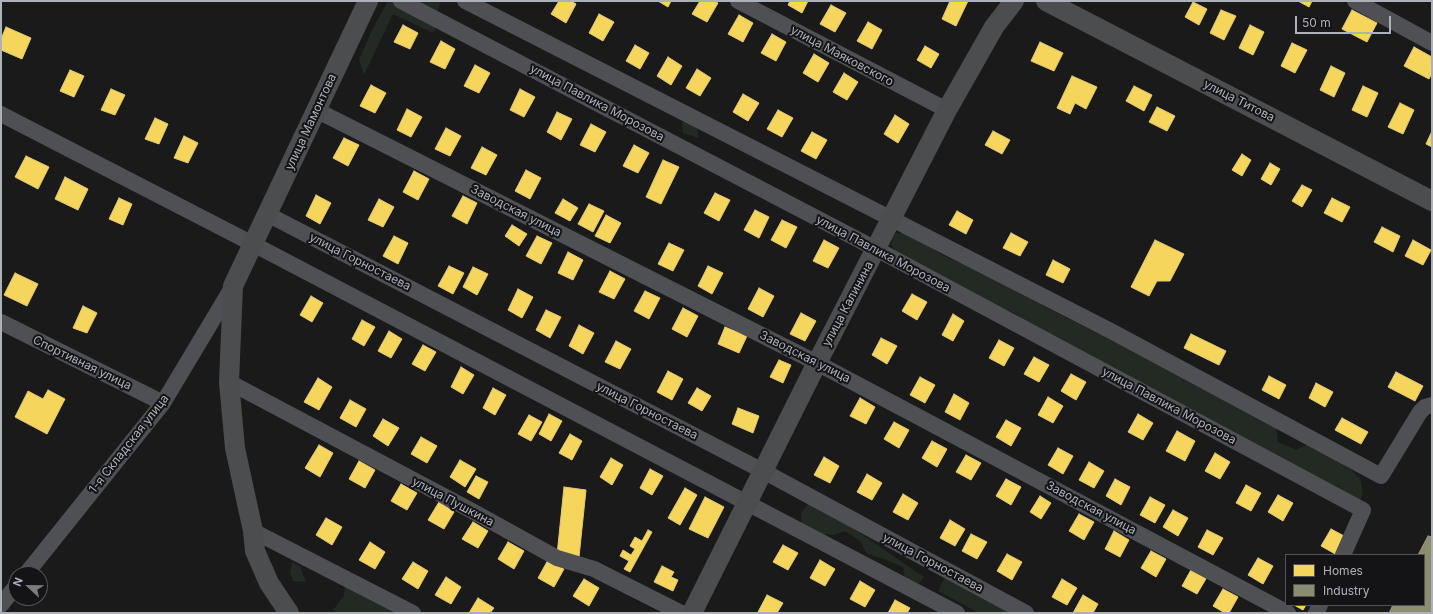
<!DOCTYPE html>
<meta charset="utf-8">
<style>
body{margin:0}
#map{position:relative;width:1433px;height:614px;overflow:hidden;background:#1a1a1b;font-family:Inter,sans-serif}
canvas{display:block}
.frame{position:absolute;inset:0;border:2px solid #adb1ba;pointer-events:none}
.legend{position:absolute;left:1285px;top:554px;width:140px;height:52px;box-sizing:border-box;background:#141417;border:1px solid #515358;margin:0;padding:5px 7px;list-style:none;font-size:12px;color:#adb1ba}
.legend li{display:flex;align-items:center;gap:8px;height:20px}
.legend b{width:20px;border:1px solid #515358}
.north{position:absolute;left:8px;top:566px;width:40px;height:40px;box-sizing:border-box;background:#141417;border:1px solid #515358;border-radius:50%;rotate:292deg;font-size:11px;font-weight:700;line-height:16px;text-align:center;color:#adb1ba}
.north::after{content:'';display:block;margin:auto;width:14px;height:18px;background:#7a7c82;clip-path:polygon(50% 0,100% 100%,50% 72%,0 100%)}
.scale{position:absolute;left:1295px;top:16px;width:96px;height:18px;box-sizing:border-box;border:2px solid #adb1ba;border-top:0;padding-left:5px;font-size:12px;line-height:14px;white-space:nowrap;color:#adb1ba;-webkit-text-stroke:3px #141417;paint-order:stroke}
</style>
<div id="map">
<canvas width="1433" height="614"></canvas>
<div class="frame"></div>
<ul class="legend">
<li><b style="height:11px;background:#f6d55c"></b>Homes</li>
<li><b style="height:11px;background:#8c8c6e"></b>Industry</li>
</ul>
<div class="north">N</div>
<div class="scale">50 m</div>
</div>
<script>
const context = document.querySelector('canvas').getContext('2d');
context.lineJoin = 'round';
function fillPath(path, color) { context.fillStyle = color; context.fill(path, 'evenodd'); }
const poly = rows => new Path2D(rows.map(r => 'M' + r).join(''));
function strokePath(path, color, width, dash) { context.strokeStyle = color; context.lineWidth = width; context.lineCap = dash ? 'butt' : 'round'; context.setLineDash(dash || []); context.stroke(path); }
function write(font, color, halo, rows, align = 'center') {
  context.font = font + ' Inter,sans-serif'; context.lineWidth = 4; context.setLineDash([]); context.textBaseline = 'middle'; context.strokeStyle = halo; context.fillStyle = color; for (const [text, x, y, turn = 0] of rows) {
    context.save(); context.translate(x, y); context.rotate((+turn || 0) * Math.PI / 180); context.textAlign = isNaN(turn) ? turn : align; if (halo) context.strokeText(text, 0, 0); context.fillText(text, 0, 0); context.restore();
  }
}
const green = poly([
 [388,1,394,1,438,25,433,33,393,14,364,75,359,60,372,30],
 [415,1,441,1,437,13],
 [690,121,697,128,699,138,683,133,682,122],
 [895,233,908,234,944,256,1040,297,1043,306,1097,333,1107,335,1276,426,1278,442,1296,450,1308,444,1345,464,1360,478,1363,494,1359,502,1027,324,1018,315,943,280,895,253,891,244],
 [809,503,832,514,924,577,918,585,905,578,903,567,884,559,867,554,860,541,845,531,833,535,822,534,802,526,801,513],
 [292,562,300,566,306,582,293,581,290,572],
 [946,575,1014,613,979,613,938,591],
 [345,585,403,613,338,613,333,610,344,596]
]);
const homes = poly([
 [559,1,571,1,576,4,566,23,551,14,559,1],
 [658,1,671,1,668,7,658,1],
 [700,1,714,1,718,3,707,22,692,14,700,1],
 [790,1,808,1,802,13,788,5,790,1],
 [950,1,968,1,956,26,942,19,950,1],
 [1298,1,1312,1,1309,7,1298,1],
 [1193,2,1207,9,1199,25,1185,17,1193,2],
 [831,5,846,13,835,32,820,24,831,5],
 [1221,10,1236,16,1224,40,1210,33,1221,10],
 [1352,10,1377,23,1367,42,1342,29,1352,10],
 [599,14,614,22,603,41,589,33,599,14],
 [739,15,753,23,743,42,728,34,739,15],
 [868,22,882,30,872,49,857,41,868,22],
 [403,25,418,33,410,49,394,42,403,25],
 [1250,25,1264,32,1253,55,1239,48,1250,25],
 [6,27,31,38,22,59,1,50,1,39,6,27],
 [772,34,786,42,776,61,761,53,772,34],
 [441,41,455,49,445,69,430,62,441,41],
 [1040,42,1063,53,1054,71,1031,61,1040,42],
 [1292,43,1307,50,1295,73,1281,66,1292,43],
 [635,45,649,53,640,69,626,61,635,45],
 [925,46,939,54,931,68,917,60,925,46],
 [1414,47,1432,57,1432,73,1429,79,1404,66,1414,47],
 [814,54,829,63,818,82,803,73,814,54],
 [668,57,682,66,671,85,657,76,668,57],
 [475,65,490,73,479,93,464,86,475,65],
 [1331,66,1345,73,1334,97,1320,90,1331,66],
 [697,69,711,78,700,96,686,88,697,69],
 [70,70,84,76,74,97,60,91,70,70],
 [844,73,858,82,847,100,833,92,844,73],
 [1072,76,1097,87,1086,109,1075,103,1070,114,1057,108,1072,76],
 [371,85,386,93,375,113,360,106,371,85],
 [1134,86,1152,95,1144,111,1126,101,1134,86],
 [1363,86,1378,93,1367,117,1352,110,1363,86],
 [111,89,125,95,115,115,101,110,111,89],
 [520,89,535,97,524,117,510,110,520,89],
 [743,94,759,103,748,121,733,112,743,94],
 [1400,103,1414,110,1403,134,1388,127,1400,103],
 [1157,107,1175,116,1167,131,1149,122,1157,107],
 [407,109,422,117,411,137,397,130,407,109],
 [778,110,793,118,782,137,767,129,778,110],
 [557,112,572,119,561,140,547,132,557,112],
 [895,115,909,124,898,143,884,134,895,115],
 [155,118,168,124,159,144,145,139,155,118],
 [591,124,606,132,595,152,580,145,591,124],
 [446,128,461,136,450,156,435,149,446,128],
 [993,131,1010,140,1002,154,985,145,993,131],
 [1432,131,1432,147,1426,144,1432,131],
 [812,132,827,140,816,159,801,151,812,132],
 [184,136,198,143,188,163,174,158,184,136],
 [344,138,359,145,348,166,333,158,344,138],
 [634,145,649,153,638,173,623,166,634,145],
 [482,147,497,155,486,175,471,168,482,147],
 [1242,154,1251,160,1242,176,1232,170,1242,154],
 [26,156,49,167,38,189,15,177,26,156],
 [663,160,679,167,661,204,646,197,663,160],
 [1270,163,1280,169,1271,185,1261,179,1270,163],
 [526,170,541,178,530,199,515,191,526,170],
 [414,171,429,179,418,200,403,192,414,171],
 [65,177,88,189,78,210,55,199,65,177],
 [1302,185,1312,190,1302,207,1292,201,1302,185],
 [715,193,730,200,719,221,704,213,715,193],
 [316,195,331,203,320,224,306,216,316,195],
 [463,196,477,203,467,224,452,216,463,196],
 [119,198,132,204,123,225,109,219,119,198],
 [1332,198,1350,207,1342,222,1324,213,1332,198],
 [379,199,394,207,383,227,368,220,379,199],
 [563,199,578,208,570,221,555,213,563,199],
 [589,204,604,211,593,232,578,224,589,204],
 [755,210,769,217,759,238,744,230,755,210],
 [957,211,973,220,966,234,949,225,957,211],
 [606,215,621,223,610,243,595,236,606,215],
 [782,220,797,227,786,248,771,240,782,220],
 [512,225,527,234,519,246,505,236,512,225],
 [1382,227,1400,236,1393,252,1374,242,1382,227],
 [1011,233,1028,242,1020,256,1003,248,1011,233],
 [394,236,408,243,398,264,383,256,394,236],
 [537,236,552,243,541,264,526,256,537,236],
 [824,240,839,248,828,268,813,261,824,240],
 [1155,240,1184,254,1170,281,1157,281,1149,296,1131,287,1155,240],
 [1413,240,1431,250,1423,265,1405,256,1413,240],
 [669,243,684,250,673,271,658,264,669,243],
 [568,252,583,260,573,280,558,273,568,252],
 [1053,260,1070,269,1063,283,1046,275,1053,260],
 [449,266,464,273,453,294,438,286,449,266],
 [708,266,723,273,712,294,698,286,708,266],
 [473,267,488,274,477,295,463,287,473,267],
 [610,271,625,279,614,299,599,292,610,271],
 [15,273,38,284,27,306,4,295,15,273],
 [759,288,774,296,763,317,748,309,759,288],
 [518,289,533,297,522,318,508,310,518,289],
 [645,291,660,298,649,319,634,311,645,291],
 [912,294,927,302,917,320,902,311,912,294],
 [311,296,323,303,312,322,300,315,311,296],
 [83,306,97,313,87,333,73,328,83,306],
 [683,308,698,316,687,337,672,329,683,308],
 [546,310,561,317,550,338,536,330,546,310],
 [801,313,816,321,805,341,790,334,801,313],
 [953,314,964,321,953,341,942,335,953,314],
 [362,320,375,327,364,346,352,339,362,320],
 [579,325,594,333,583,354,569,346,579,325],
 [725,327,747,336,739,353,718,344,725,327],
 [389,331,402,339,391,358,378,351,389,331],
 [1191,334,1226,351,1219,365,1184,348,1191,334],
 [881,338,897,346,887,364,872,355,881,338],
 [999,340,1014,348,1004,366,989,358,999,340],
 [616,341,631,349,620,369,605,362,616,341],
 [423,345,436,352,425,371,412,364,423,345],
 [1034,357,1049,365,1039,382,1024,374,1034,357],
 [779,360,791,365,783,383,770,377,779,360],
 [461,367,474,375,463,394,451,387,461,367],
 [668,371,683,379,672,400,657,392,668,371],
 [1396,372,1423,386,1415,401,1388,387,1396,372],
 [1071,374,1086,382,1076,400,1061,391,1071,374],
 [1269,376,1286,385,1279,399,1262,390,1269,376],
 [920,377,935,385,925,403,910,395,920,377],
 [318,378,332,387,319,410,304,402,318,378],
 [1316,383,1333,392,1325,407,1309,398,1316,383],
 [493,388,506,395,495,415,483,408,493,388],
 [697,388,711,396,702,411,688,403,697,388],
 [48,390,65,399,47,434,15,417,28,391,43,399,48,390],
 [954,394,969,403,960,420,945,412,954,394],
 [1048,397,1063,406,1053,423,1038,415,1048,397],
 [860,398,875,407,866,424,850,416,860,398],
 [350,400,366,409,356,427,340,418,350,400],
 [738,408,759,416,753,433,732,424,738,408],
 [549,414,562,421,551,441,539,434,549,414],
 [1138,414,1153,423,1143,440,1128,432,1138,414],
 [529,415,542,422,531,441,518,434,529,415],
 [1342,418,1368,432,1361,444,1335,430,1342,418],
 [383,419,399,428,388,446,373,436,383,419],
 [1006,420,1021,428,1011,446,996,437,1006,420],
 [894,422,909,430,899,448,884,439,894,422],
 [1177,431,1195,441,1185,461,1166,451,1177,431],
 [570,434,582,441,572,460,559,453,570,434],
 [421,437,437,446,427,463,411,454,421,437],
 [932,441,947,449,937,467,922,458,932,441],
 [319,445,333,453,320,477,305,468,319,445],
 [1058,448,1073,456,1063,474,1048,465,1058,448],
 [1215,453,1230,462,1220,479,1205,471,1215,453],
 [966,455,981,463,971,480,956,472,966,455],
 [824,457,839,466,830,483,814,475,824,457],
 [611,458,623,465,612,485,600,477,611,458],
 [460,460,476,469,465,487,450,477,460,460],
 [359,461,375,470,365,488,349,479,359,461],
 [1089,462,1104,471,1094,488,1079,480,1089,462],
 [650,469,663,476,652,495,640,488,650,469],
 [867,474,882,483,872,500,857,492,867,474],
 [476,476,488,482,479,499,467,492,476,476],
 [1006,479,1021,487,1011,505,996,496,1006,479],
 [1115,479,1130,487,1121,505,1106,496,1115,479],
 [401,484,417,493,407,510,391,501,401,484],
 [1246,485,1261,493,1251,511,1236,503,1246,485],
 [564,487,586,490,579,557,557,555,564,487],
 [685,488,697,495,680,525,668,518,685,488],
 [903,494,918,503,908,520,893,512,903,494],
 [1278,495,1293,503,1283,521,1268,512,1278,495],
 [1040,496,1051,503,1041,519,1030,512,1040,496],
 [705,497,724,507,708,538,689,529,705,497],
 [1150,497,1165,505,1155,523,1140,515,1150,497],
 [439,502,454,512,444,529,428,520,439,502],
 [1173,510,1188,518,1178,536,1163,527,1173,510],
 [1079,514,1094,522,1084,540,1069,531,1079,514],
 [326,518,342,527,332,545,316,535,326,518],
 [950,520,965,529,955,546,940,538,950,520],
 [473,522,488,531,478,548,462,539,473,522],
 [1331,529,1346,537,1337,555,1321,546,1331,529],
 [648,530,652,532,630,572,624,569,629,561,620,556,623,550,631,555,635,549,630,546,635,537,642,541,648,530],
 [1207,530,1223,538,1213,555,1198,547,1207,530],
 [1114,531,1129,540,1120,557,1105,549,1114,531],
 [971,534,987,542,977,559,962,551,971,534],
 [370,542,385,552,375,569,359,560,370,542],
 [508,542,524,551,514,569,498,559,508,542],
 [783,545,798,553,788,570,773,562,783,545],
 [1151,551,1166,559,1156,577,1141,568,1151,551],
 [1007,554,1022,562,1012,580,997,571,1007,554],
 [1258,558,1273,566,1263,584,1248,575,1258,558],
 [548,560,564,569,554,587,538,578,548,560],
 [820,560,835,569,825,586,810,578,820,560],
 [413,562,428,571,418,589,402,579,413,562],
 [662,566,674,572,671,577,678,580,673,591,654,582,662,566],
 [1192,568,1207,577,1197,594,1182,586,1192,568],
 [446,577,461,587,451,604,435,595,446,577],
 [584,579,599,588,589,606,573,596,584,579],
 [1062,579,1077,588,1067,605,1052,597,1062,579],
 [860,581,875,590,865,607,850,599,860,581],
 [1223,589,1238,597,1229,613,1225,613,1213,606,1223,589],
 [767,595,783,603,777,613,758,612,767,595],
 [1083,595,1098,604,1093,613,1073,613,1083,595],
 [478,598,494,608,490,613,469,613,478,598],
 [895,600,910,608,907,613,888,613,895,600],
 [1294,605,1306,605,1303,610,1294,605]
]);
const industry = poly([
 [1428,536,1432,537,1432,613,1389,613,1393,605,1424,605,1424,555,1418,555,1428,536]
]);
const minor = poly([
 [401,1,876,249,1363,510,1343,555],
 [465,1,1111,331,1381,476,1420,412,1425,407,1432,405],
 [738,1,947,110],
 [1355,1,1432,43],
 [316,110,817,363,1288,613],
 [1,114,253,244,957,613],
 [267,214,763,471,1026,613],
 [1,322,163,403],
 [229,382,474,512,557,558,594,569,681,613],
 [253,531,413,613],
 [26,574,163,403,233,286],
 [1,605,16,586],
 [1316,613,1320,605]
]);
const major = poly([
 [1046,1,1432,201],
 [289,613,269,583,255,551,253,531,235,448,229,382,233,286,368,1],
 [692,613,817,363,947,110,994,27,1014,1]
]);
const streetNames = [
 ["улица Маяковского",842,56,28],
 ["улица Титова",1239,101,27],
 ["улица Павлика Морозова",597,103,28],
 ["улица Мамонтова",311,122,-65],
 ["Заводская улица",516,211,27],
 ["улица Павлика Морозова",883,254,28],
 ["улица Горностаева",360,262,27],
 ["улица Калинина",848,304,-62],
 ["Заводская улица",805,357,27],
 ["Спортивная улица",82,363,26],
 ["улица Павлика Морозова",1169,406,28],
 ["улица Горностаева",647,411,27],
 ["1-я Складская улица",129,444,-52],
 ["улица Пушкина",453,502,28],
 ["Заводская улица",1091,508,28],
 ["улица Горностаева",933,563,28]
];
fillPath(green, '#232923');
fillPath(homes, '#f6d55c');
strokePath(homes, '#e0ca78', 1);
fillPath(industry, '#8c8c6e');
strokePath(industry, '#969785', 1);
strokePath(minor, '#4f5053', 16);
strokePath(major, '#4c4d4f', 20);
write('12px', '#adb1ba', '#141417', streetNames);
</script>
